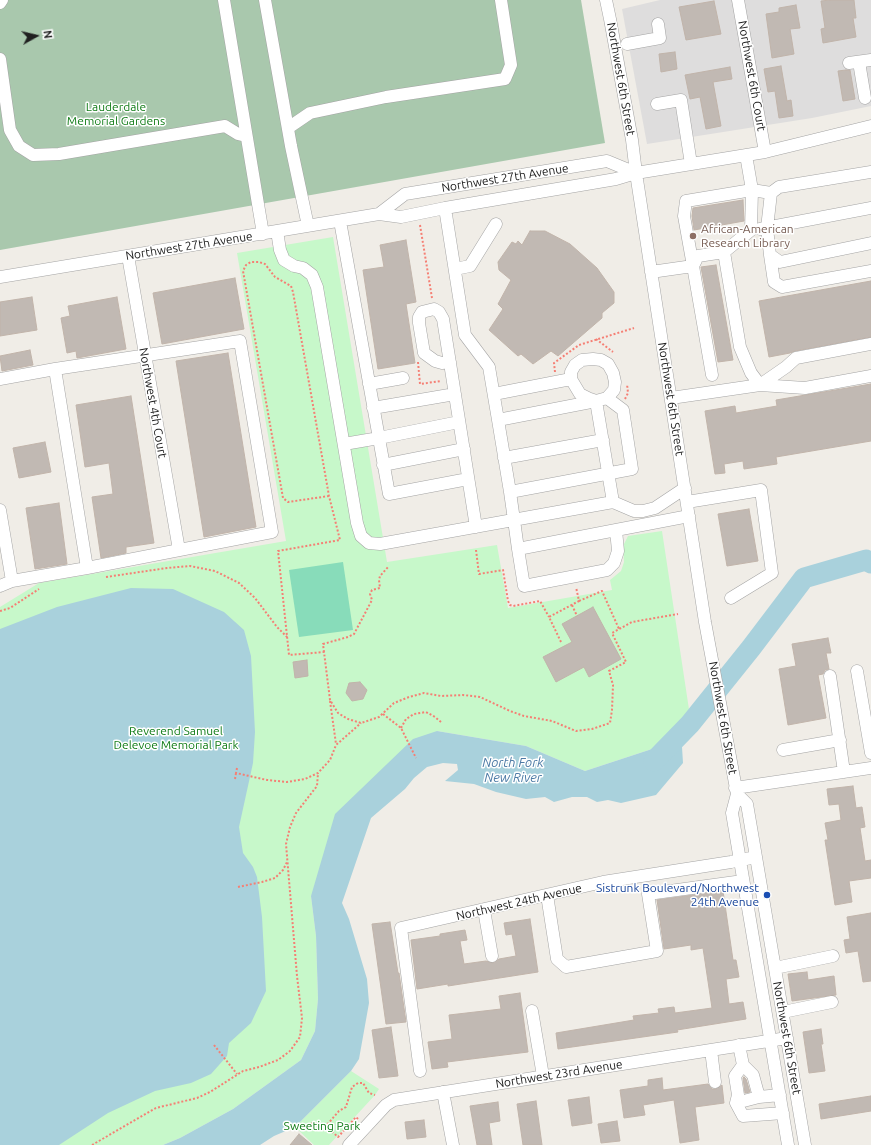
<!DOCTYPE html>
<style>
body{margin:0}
#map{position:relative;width:871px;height:1145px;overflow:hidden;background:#f0ede7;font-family:Ubuntu,sans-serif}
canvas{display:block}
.north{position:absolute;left:16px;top:16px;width:40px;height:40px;-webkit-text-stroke:3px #fff;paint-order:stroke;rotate:82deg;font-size:11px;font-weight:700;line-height:16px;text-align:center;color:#202020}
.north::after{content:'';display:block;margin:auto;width:14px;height:18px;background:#202020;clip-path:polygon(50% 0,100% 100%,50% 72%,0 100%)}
</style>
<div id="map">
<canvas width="871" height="1145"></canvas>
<div class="north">N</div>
</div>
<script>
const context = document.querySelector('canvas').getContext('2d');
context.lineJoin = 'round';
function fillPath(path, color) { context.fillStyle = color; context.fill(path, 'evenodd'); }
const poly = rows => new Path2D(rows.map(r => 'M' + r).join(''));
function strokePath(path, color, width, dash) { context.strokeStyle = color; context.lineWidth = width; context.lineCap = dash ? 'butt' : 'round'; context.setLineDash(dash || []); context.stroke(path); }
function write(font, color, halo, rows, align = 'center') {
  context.font = font + ' Ubuntu,sans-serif'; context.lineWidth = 3; context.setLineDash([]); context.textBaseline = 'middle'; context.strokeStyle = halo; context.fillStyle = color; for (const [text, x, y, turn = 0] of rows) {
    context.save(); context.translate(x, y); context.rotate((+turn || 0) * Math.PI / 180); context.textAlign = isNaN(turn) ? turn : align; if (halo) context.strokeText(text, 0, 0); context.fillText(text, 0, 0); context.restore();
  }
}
const residential = poly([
 [660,0,871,0,871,106,812,118,647,144,622,9]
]);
const cemetery = poly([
 [0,0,581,0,605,143,0,250]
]);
const park = poly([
 [333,237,387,562,497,545,508,608,612,590,610,580,621,571,624,562,623,546,628,536,662,531,690,716,652,749,585,771,526,746,437,731,311,896,316,936,318,999,315,1031,301,1060,233,1109,180,1138,163,1145,0,1145,0,607,39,583,286,541,237,253],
 [351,1071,379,1089,375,1095,329,1145,314,1145,295,1127]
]);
const pitch = poly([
 [343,562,353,630,299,637,289,570]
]);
const water = poly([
 [131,588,173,589,224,612,244,630,251,656,255,732,253,763,239,827,243,853,253,867,257,877,262,917,266,991,251,1023,229,1043,227,1056,211,1074,191,1083,155,1091,108,1113,59,1145,0,1145,0,629,57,607],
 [437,731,526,746,585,771,652,749,667,737,682,747,683,763,656,795,621,803,608,800,597,802,587,797,572,797,554,802,545,797,526,799,496,792,474,784,445,781,458,770,457,764,443,763,427,767,414,778,405,789,371,818,342,903,349,919,367,979,369,1003,359,1059,351,1071,295,1127,274,1136,260,1145,163,1145,180,1138,233,1109,301,1060,315,1031,318,999,316,936,311,896,335,814,413,739]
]);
const river = poly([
 [654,761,690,724,751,648,804,578,866,560,871,563]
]);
const building = poly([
 [830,0,854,0,856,18,853,18,856,37,823,43,821,29,825,28,821,1,830,0],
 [714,1,721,34,686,40,679,7,714,1],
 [796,5,800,28,790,29,794,54,772,58,766,14,779,12,779,8,796,5],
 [675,52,677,69,661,72,659,54,675,52],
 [781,66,787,101,791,100,793,116,779,118,775,91,768,92,764,69,781,66],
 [730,67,732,79,713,82,721,126,706,129,700,97,690,99,685,75,730,67],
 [846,70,850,70,855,99,843,101,838,71,846,70],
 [743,200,744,221,694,230,692,216,693,208,743,200],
 [530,231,545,231,570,244,597,268,614,292,614,303,602,313,602,318,558,356,551,351,533,364,521,354,518,356,489,330,503,309,498,304,511,280,499,270,498,262,512,242,516,244,518,241,522,245,530,231],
 [406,240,416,302,406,304,415,363,378,369,363,270,384,267,380,245,406,240],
 [716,265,733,360,718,362,701,267,716,265],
 [235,278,244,329,162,344,153,293,235,278],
 [871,281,871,337,795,351,790,353,769,357,759,301,871,281],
 [32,297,37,330,0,336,0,302,32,297],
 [117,297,126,349,77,358,76,351,67,353,61,318,70,316,68,306,117,297],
 [30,350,33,365,2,371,0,356,30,350],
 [228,353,256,527,204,537,176,361,228,353],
 [871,384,871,441,776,457,777,464,744,469,743,461,724,464,725,473,715,474,705,411,735,406,736,413,777,406,776,400,871,384],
 [131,396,154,543,126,547,126,553,101,558,92,497,113,494,109,463,85,467,76,405,131,396],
 [45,442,51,472,19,478,13,448,45,442],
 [59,503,67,564,35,569,26,508,59,503],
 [749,509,758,561,727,566,718,514,749,509],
 [593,607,621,659,589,677,584,667,556,682,543,657,572,642,562,624,593,607],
 [828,638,831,653,826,653,829,669,825,670,823,674,818,675,826,718,788,725,779,669,796,666,792,644,828,638],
 [307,660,308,676,295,678,293,662,307,660],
 [360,682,367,690,363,699,352,701,346,693,349,683,360,682],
 [853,786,856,808,862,807,865,827,860,828,865,861,871,860,871,878,849,881,852,902,835,905,825,840,828,840,825,823,841,820,839,804,829,805,827,789,853,786],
 [723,891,733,960,736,960,739,977,726,979,729,1004,743,1002,746,1019,677,1030,678,1032,558,1049,556,1033,634,1020,633,1016,659,1013,658,1009,674,1007,675,1013,712,1008,703,948,691,950,691,945,664,949,657,900,723,891],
 [871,913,871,981,863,982,858,951,846,953,844,940,850,939,847,917,871,913],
 [530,919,538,972,448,986,448,984,417,989,411,940,440,936,440,934,465,930,467,940,460,941,464,964,486,961,493,963,499,959,516,956,512,934,506,935,504,923,530,919],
 [390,922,398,973,399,973,406,1022,386,1024,372,924,390,922],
 [807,972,808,980,834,976,836,995,792,1001,788,974,807,972],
 [520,993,528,1052,447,1062,448,1067,432,1069,428,1042,452,1039,449,1015,501,1009,499,996,520,993],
 [391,1027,398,1076,379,1078,372,1030,391,1027],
 [821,1029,823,1044,821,1044,825,1071,809,1073,803,1032,821,1029],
 [744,1077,746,1079,750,1092,745,1093,743,1078,744,1077],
 [662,1078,663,1090,708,1084,712,1089,716,1089,722,1085,724,1103,695,1107,699,1140,680,1143,674,1100,643,1105,645,1115,624,1118,620,1090,648,1086,648,1080,662,1078],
 [871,1096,871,1111,821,1119,819,1104,871,1096],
 [589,1097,592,1123,572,1126,568,1100,589,1097],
 [536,1101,542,1145,523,1145,517,1104,536,1101],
 [498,1102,500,1121,489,1123,492,1145,477,1145,470,1106,498,1102],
 [424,1120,426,1137,407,1139,405,1122,424,1120],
 [617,1121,620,1141,601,1143,598,1124,617,1121],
 [299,1134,312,1145,290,1145,299,1134]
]);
const path = poly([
 [420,225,432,298],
 [596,339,613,352],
 [418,362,420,384,441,381],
 [555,372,554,363,579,345,634,328],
 [625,399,628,393,627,384],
 [329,496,288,502,283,498,243,271,246,265,251,262,259,262,265,264,275,277,291,286,293,292,329,496,340,540,278,551,289,655,324,652,330,700,338,713,348,719,361,723,379,717,394,703,409,697,424,693,441,696,463,695,480,697,510,711,524,716,552,721,576,731,592,729,610,723,612,710,613,685,609,671,626,662,612,633,632,622,678,614],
 [476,550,479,574,503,570,508,601,510,605,513,606,540,601,549,617],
 [106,577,167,568,190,566,215,571,239,583,255,598,277,627,287,637],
 [579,601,602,591,619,629],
 [572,605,577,616],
 [0,611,10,608,39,589],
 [561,642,549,617,579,601,576,587],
 [324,652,323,644,348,637,354,634,372,600,370,594,372,590,380,588,379,580,380,576,389,566],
 [330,701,336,744],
 [383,714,401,728,416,758],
 [401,728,406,719,414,714,426,712,435,717,441,722],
 [237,768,236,773,267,780,287,782,305,779,318,773,330,760,336,745,361,723],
 [235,779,236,773],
 [238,887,262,882,275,878,283,870,287,862],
 [214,1045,237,1074],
 [358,1119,356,1117,338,1137,326,1126,339,1111,346,1107,352,1087,358,1083,363,1083,369,1093,375,1095],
 [307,1126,313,1123,318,1123,321,1127,326,1126],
 [92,1145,156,1108,197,1098,210,1092,243,1071,259,1067,278,1060,290,1051,300,1037,302,1018,297,976,286,844,290,827,296,813,317,786,318,773]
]);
const minor = poly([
 [224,0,263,234],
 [265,0,291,146,308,226],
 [606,0,610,19,632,140,636,173,705,622,737,794,732,813,788,1145],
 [738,0,765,152],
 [0,3,2,0],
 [627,44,660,38,658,24],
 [0,59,10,130,19,146,33,155,59,154,225,126,238,134,246,136],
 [859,62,865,98],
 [849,63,871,60],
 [657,104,681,100,691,164],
 [288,128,310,113,386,97,505,79,511,65,501,0],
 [871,172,779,187,771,193,767,228,770,255,780,262,871,243],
 [445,208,465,335,489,367,498,420],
 [379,214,405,194,607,161,636,173],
 [340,221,389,494,468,479],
 [760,229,871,208],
 [277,231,280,250,284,260,294,266,303,268,312,275,317,287,357,523,361,536,369,543,380,544,613,502,634,511,643,511,655,508,685,488],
 [724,252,740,347,751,373,760,385,805,388,871,376],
 [770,255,774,282,782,287,871,271],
 [128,256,179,550],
 [693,266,684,216,686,201,752,190,771,193],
 [693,266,698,256,724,252,751,230,752,190,746,155],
 [455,269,470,266,496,224],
 [651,272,693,266,712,375],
 [0,277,379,214,401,217,445,208,616,179,636,173,765,152,871,126],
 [240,341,272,532,87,568,55,369,240,341],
 [450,362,442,363,435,361,424,353,419,323,419,317,422,312,434,309,439,312,443,319,476,527],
 [0,379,55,369],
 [369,384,403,378],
 [494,394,571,379],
 [671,398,760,385,786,367,796,358,871,344],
 [596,401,498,420,510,492,632,469,623,410,607,398],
 [596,401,590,399,580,394,571,379,571,372,575,365,582,360,593,359,601,360,608,364,613,373,615,382,614,390,607,398,596,401,613,502],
 [373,408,455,394],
 [344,444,379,438,459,422],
 [504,458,603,440],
 [383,465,464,449],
 [510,492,514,520,518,549,524,586,607,570,614,563,618,551,616,530,518,549],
 [687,502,761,490,772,573,731,598],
 [0,510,12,581],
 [616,530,689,516],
 [0,586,12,581,87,568],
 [857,671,871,753],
 [830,676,844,772],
 [783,750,840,740],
 [735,788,871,768],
 [737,794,747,804,805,1145],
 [547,895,557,959,566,967,657,951,648,894,743,881],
 [484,910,492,956],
 [775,968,833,956],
 [532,1011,543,1076],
 [783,1012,832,1002],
 [739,1045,743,1065,753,1075,759,1097,780,1095],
 [711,1050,715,1082],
 [743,1065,735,1076,738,1095,736,1103,743,1116,783,1113],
 [420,1071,401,928,603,882,731,862,756,857],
 [443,1092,453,1145],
 [736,1103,759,1097],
 [349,1145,386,1105,394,1100,787,1038]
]);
const markers = [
 [693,236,4,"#8d6e63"],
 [767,895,4,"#1a4fb4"]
];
const streetNames = [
 ["Northwest 6th Court",752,76,80],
 ["Northwest 6th Street",621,79,80],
 ["Northwest 27th Avenue",505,178,-9],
 ["Northwest 27th Avenue",189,246,-9],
 ["Northwest 6th Street",671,399,81],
 ["Northwest 4th Court",153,403,80],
 ["Northwest 6th Street",723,718,80],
 ["Northwest 24th Avenue",519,902,-13],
 ["Northwest 6th Street",787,1038,80],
 ["Northwest 23rd Avenue",559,1074,-9]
];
const parkNames = [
 ["Lauderdale",116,107],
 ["Memorial Gardens",116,121],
 ["Reverend Samuel",176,731],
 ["Delevoe Memorial Park",176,745],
 ["Sweeting Park",322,1126]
];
const educationNames = [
 ["African-American",701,229],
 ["Research Library",701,243]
];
const transitNames = [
 ["Sistrunk Boulevard/Northwest",759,888],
 ["24th Avenue",759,902]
];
const waterNames = [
 ["North Fork",513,763],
 ["New River",513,778]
];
fillPath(residential, '#dedddd');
fillPath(cemetery, '#a9c8ad');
fillPath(park, '#c7f8ca');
fillPath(pitch, '#88dcba');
fillPath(water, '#a9d1dc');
strokePath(river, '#a9d1dc', 21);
fillPath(building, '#c1b9b3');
strokePath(building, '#c1b4aa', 1);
strokePath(minor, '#a4a4a4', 13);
strokePath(path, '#f57f74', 2, [2, 2]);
strokePath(minor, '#fff', 12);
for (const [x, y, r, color] of markers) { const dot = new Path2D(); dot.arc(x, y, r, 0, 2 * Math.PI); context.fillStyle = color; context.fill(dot); strokePath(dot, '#fff', 1.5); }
write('12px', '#202020', '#fff', streetNames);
write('12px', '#107c17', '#fff', parkNames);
write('12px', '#785e54', '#fff', educationNames, 'left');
write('12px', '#164399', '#fff', transitNames, 'right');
write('italic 13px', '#4c7aa5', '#fff', waterNames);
</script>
